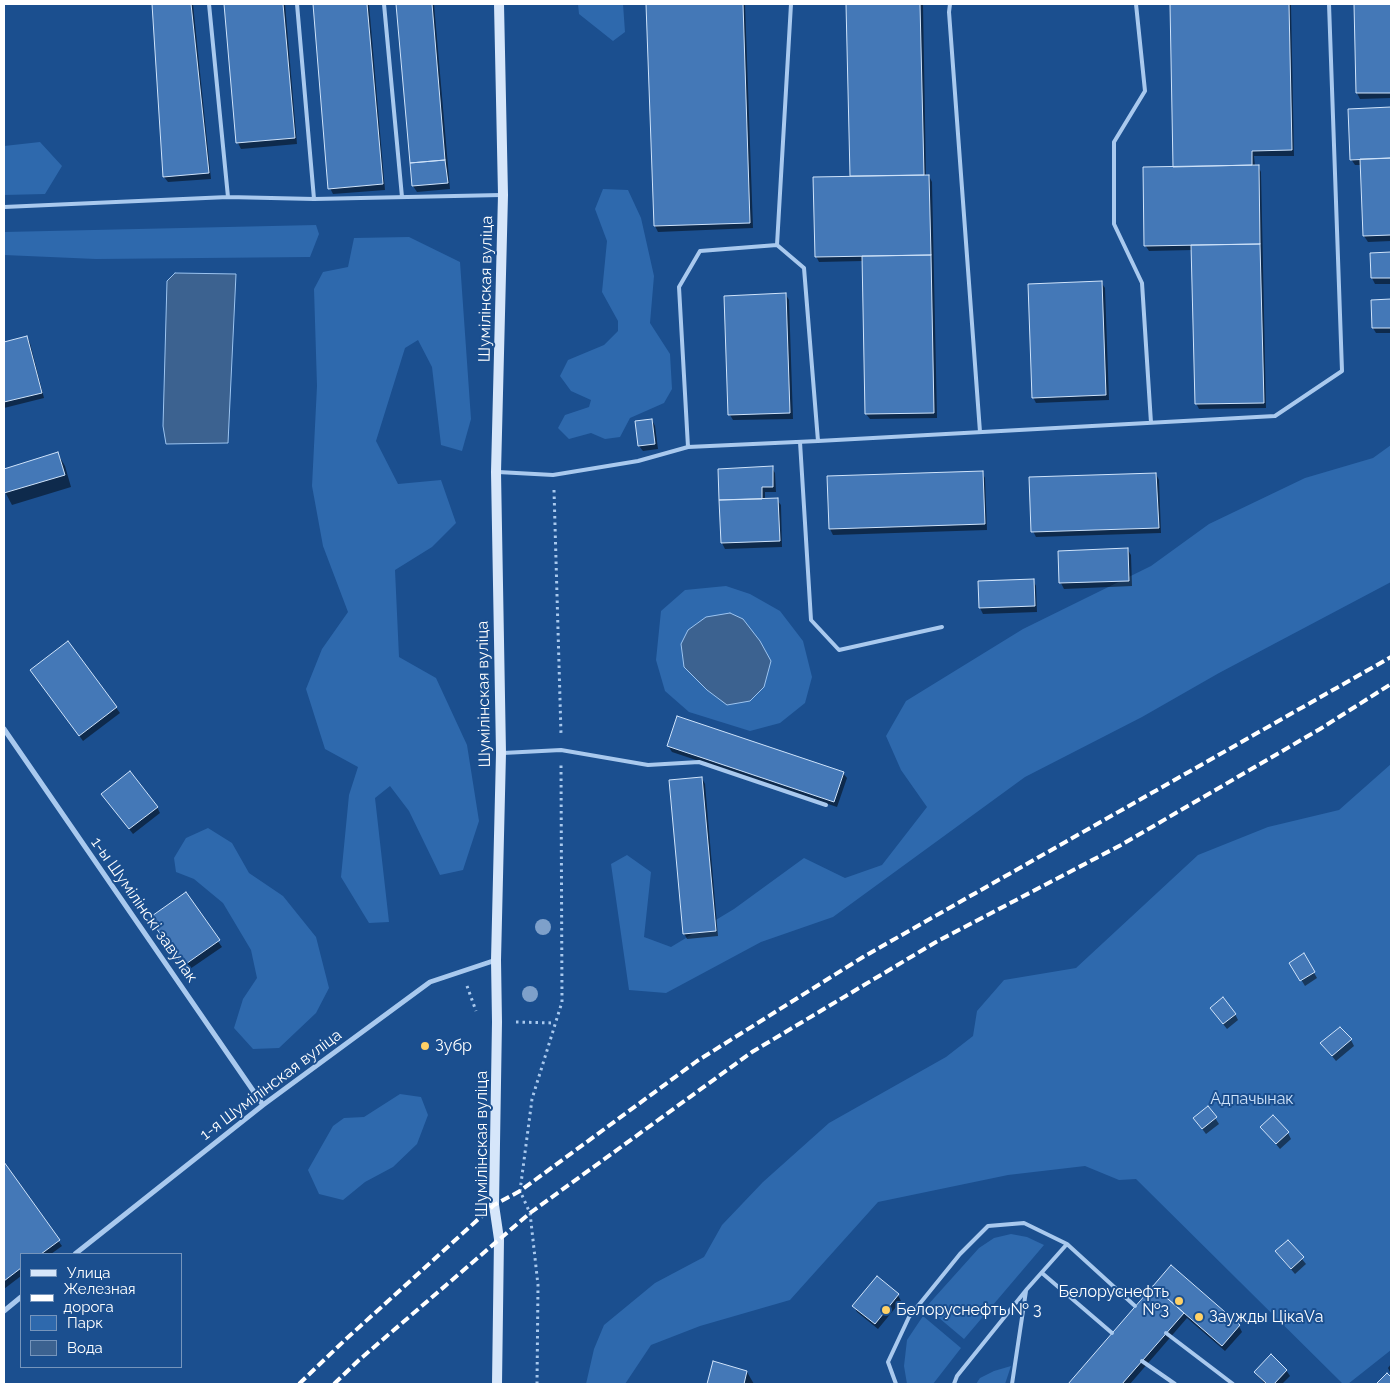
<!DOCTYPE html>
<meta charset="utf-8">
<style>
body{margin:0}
#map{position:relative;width:1395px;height:1388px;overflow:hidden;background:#1b4f8f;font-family:Raleway,sans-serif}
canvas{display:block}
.frame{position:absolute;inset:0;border:5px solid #fff;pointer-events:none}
.legend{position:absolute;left:20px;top:1253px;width:162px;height:115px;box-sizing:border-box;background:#1b4f8f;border:1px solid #7695bc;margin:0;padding:6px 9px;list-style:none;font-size:15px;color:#fff}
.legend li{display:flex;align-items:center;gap:10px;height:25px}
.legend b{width:25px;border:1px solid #7695bc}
</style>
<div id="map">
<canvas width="1395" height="1388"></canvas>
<div class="frame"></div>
<ul class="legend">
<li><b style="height:6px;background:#d6e6fa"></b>Улица</li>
<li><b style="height:6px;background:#fff"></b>Железная дорога</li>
<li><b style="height:14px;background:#2e69ad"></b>Парк</li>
<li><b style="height:14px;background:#3c6290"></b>Вода</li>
</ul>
</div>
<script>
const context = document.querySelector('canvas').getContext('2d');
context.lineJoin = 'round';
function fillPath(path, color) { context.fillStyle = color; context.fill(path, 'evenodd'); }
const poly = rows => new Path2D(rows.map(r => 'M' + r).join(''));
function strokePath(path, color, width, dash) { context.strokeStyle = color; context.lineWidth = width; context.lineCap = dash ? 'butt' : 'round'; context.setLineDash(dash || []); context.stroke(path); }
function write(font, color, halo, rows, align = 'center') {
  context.font = font + ' Raleway,sans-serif'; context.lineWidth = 4; context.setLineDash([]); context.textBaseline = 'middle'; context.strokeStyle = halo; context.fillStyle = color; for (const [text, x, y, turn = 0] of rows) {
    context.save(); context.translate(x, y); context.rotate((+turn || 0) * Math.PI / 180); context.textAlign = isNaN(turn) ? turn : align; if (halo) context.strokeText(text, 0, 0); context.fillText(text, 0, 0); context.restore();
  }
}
const green = poly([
 [578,4,623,4,625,32,613,41,579,14],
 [40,142,62,166,45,194,4,195,4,146],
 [603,189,628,190,641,218,654,276,650,323,670,354,672,389,664,403,630,418,620,437,605,439,591,433,569,439,558,428,565,415,589,407,591,400,571,391,560,376,568,360,604,345,618,331,618,321,602,292,607,241,595,209],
 [316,225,319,234,310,257,96,259,4,255,4,232],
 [409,237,460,262,471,419,462,451,441,445,432,367,418,340,405,348,376,441,398,484,441,480,456,523,432,547,395,570,399,657,436,678,467,745,479,821,463,870,440,875,409,811,390,786,375,798,389,922,369,923,341,877,349,795,358,767,325,749,306,689,322,649,348,612,323,546,312,486,317,386,314,289,323,272,348,267,354,238],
 [1391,445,1391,582,1219,673,1142,717,1025,777,833,917,761,942,666,993,629,990,611,864,627,855,651,872,644,937,671,947,734,909,804,858,845,878,882,865,927,807,901,770,886,736,906,701,1023,629,1151,566,1209,524,1305,478,1373,458],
 [726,586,750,594,780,611,803,641,812,677,805,703,780,723,750,731,689,712,665,691,656,660,661,611,685,590],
 [1391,764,1391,1350,1348,1384,1343,1384,1136,1179,1119,1180,1085,1166,1008,1175,878,1202,790,1300,700,1326,651,1345,625,1384,586,1384,594,1349,604,1325,655,1283,704,1257,722,1225,763,1182,829,1123,946,1057,973,1036,977,1011,1004,980,1076,968,1198,855,1268,827,1339,810],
 [208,828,232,843,249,873,283,896,316,937,329,988,316,1013,279,1048,253,1049,234,1028,243,999,257,978,251,950,223,903,194,879,176,872,174,858,186,838],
 [400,1094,421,1097,428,1115,417,1144,393,1167,365,1182,343,1200,319,1194,308,1170,333,1126,344,1118,364,1117],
 [1011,1234,1027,1237,1044,1245,964,1339,926,1307,979,1248,994,1238],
 [923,1316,961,1348,933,1384,907,1384,904,1366,907,1340],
 [1011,1366,1005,1384,976,1384,980,1378,994,1371]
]);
const water = poly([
 [175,273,236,274,228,443,166,444,163,426,167,281,175,273],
 [730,613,743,619,760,641,771,661,764,687,750,701,727,705,707,690,684,667,681,644,688,630,706,617,730,613]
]);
const shadow = poly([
 [153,4,193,4,211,179,168,182,164,177],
 [226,4,285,4,297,144,241,149,238,143],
 [314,4,369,4,385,190,333,194,330,188],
 [398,4,434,4,450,189,417,192,413,186],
 [647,4,745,4,753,228,658,232,655,226],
 [848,4,923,4,926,176,929,176,932,182,937,418,870,419,866,414,863,261,819,262,816,256,851,178],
 [1171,4,1291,4,1294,156,1254,156,1255,166,1258,166,1261,172,1266,408,1199,409,1196,403,1193,250,1149,251,1145,245,1175,168],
 [1355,4,1391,4,1391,98,1360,99,1357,93],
 [1391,108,1391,241,1368,242,1364,236,1362,165,1355,165,1351,159,1350,110],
 [1372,254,1391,254,1391,284,1375,284,1372,278],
 [1101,282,1105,288,1109,400,1036,403,1033,397],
 [786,295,789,300,793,419,733,420,730,415],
 [1372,301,1391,301,1391,333,1376,333,1373,328],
 [27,337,30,343,44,398,4,408,4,343],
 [652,420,655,426,658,449,643,451,639,446],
 [58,454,65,466,71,487,12,505,4,490,4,470],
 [772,468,775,473,776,492,765,492,765,500,777,500,781,505,782,547,725,549,722,543],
 [982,472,985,478,987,530,833,535,830,529],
 [1156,474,1159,480,1161,533,1036,537,1033,531],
 [1128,550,1131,555,1132,586,1064,589,1061,583],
 [1033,580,1036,586,1037,612,983,614,980,608],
 [68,643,120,713,83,741,31,670],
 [668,746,843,773,847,778,837,807,672,752],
 [702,778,705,784,718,936,687,939,684,933],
 [106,800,157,807,160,813,133,834],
 [185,894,222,947,187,971,154,924],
 [1304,955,1317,978,1305,986,1291,963],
 [1215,1014,1235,1014,1238,1020,1227,1029],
 [1351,1040,1354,1046,1336,1061,1322,1044],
 [1208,1107,1219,1124,1206,1134,1194,1118],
 [1262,1127,1288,1133,1291,1139,1280,1149],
 [4,1164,62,1246,51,1254,21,1254,21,1276,4,1289],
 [1288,1242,1306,1264,1295,1274,1276,1252],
 [1171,1267,1239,1326,1242,1332,1225,1351,1187,1318,1130,1384,1069,1384],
 [898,1295,901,1301,878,1329,857,1312,854,1306],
 [714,1363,747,1372,754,1384,708,1384],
 [1391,1364,1391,1374,1388,1368],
 [1286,1370,1290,1376,1282,1384,1265,1384,1255,1373]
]);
const building = poly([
 [152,4,191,4,209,173,163,177,152,4],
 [224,4,283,4,295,138,236,143,224,4],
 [313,4,367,4,383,184,328,189,313,4],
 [396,4,432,4,445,160,410,163,396,4],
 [646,4,743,4,750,223,654,226,646,4],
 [846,4,920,4,924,175,850,176,846,4],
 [1170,4,1289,4,1292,150,1252,151,1252,165,1173,167,1170,4],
 [1354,4,1391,4,1391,93,1356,93,1354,4],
 [1391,107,1391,158,1350,160,1348,109,1391,107],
 [1391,158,1391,235,1363,236,1360,159,1391,158],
 [445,160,448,183,412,186,410,163,445,160],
 [1259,165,1260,244,1144,246,1143,167,1259,165],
 [929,175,931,255,815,257,813,177,929,175],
 [1260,244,1264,403,1195,404,1191,245,1260,244],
 [1391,252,1391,278,1371,278,1370,253,1391,252],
 [931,255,934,413,865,414,862,256,931,255],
 [1102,281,1106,395,1032,398,1028,284,1102,281],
 [786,293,790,413,728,415,724,296,786,293],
 [1391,299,1391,328,1372,328,1371,300,1391,299],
 [27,336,42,393,4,402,4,342,27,336],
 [652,419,655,444,638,446,635,421,652,419],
 [58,452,65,475,4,493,4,469,58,452],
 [773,466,773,487,762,487,762,499,719,500,718,469,773,466],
 [983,471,985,524,829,529,827,476,983,471],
 [1156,473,1159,528,1031,532,1029,477,1156,473],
 [778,498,780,541,721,543,719,500,778,498],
 [1128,548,1129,581,1059,583,1058,551,1128,548],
 [1034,579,1035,606,979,608,978,581,1034,579],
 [68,641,117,707,79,736,30,670,68,641],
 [677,716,844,772,834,802,667,746,677,716],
 [130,771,158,807,129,829,101,794,130,771],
 [702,777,716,931,683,934,669,780,702,777],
 [186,892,220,940,183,966,149,918,186,892],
 [1304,953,1315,972,1300,981,1289,963,1304,953],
 [1223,997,1236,1014,1223,1024,1210,1008,1223,997],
 [1340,1027,1352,1039,1332,1056,1320,1043,1340,1027],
 [1208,1106,1217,1117,1202,1129,1193,1118,1208,1106],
 [1273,1115,1289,1132,1276,1144,1260,1127,1273,1115],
 [4,1162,60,1240,41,1254,21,1254,21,1268,4,1281,4,1162],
 [1288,1240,1304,1257,1291,1269,1275,1251,1288,1240],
 [1171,1265,1240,1325,1222,1346,1153,1286,1171,1265],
 [877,1276,899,1294,875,1324,852,1306,877,1276],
 [1153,1286,1184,1313,1122,1384,1068,1384,1153,1286],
 [1271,1354,1287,1370,1274,1384,1267,1384,1254,1372,1271,1354],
 [713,1361,747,1371,744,1384,707,1384,713,1361],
 [1387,1373,1391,1377,1391,1384,1376,1384,1387,1373]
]);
const path = poly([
 [554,490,561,734],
 [467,986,476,1011],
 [516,1022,555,1023],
 [537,1384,538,1285,530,1213,520,1191,532,1099,562,1002,561,765]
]);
const lane = poly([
 [209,4,228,197],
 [297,4,314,199],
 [384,4,402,197],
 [950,4,949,12,980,432],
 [1136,4,1145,91,1114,142,1114,224,1142,283,1151,423],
 [4,207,228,197,314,199,501,195],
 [777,245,791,4],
 [800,442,811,620,839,650,942,627],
 [688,447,679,287,700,251,777,245,804,268,818,441],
 [498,472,553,475,638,461,688,447,818,441,1275,416,1342,371,1329,4],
 [503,753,561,750,648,765,699,762,826,805],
 [1042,1273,1112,1333],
 [1166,1333,1233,1384],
 [1142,1361,1175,1384],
 [896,1384,888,1362,909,1317,960,1254,988,1226,1024,1223,1067,1244],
 [954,1384,957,1376,1027,1289,1067,1244,1135,1306],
 [1012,1384,1026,1291]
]);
const street = poly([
 [4,729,263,1105],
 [75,1254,263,1105,430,982,496,960],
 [4,1311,21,1297]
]);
const secondary = poly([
 [497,1384,499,1239,494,1205,497,1022,496,960,501,753,496,472,503,195,499,4]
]);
const rail = poly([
 [299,1384,345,1340,494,1205,520,1191,697,1061,863,957,1391,657],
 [334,1384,359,1360,530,1213,752,1052,936,942,1121,845,1320,729,1391,684]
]);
const trees = [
 [543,927],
 [530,994]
];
const markers = [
 [425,1046,5,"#ffd166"],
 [1179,1301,5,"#ffd166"],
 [886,1310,5,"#ffd166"],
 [1199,1317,5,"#ffd166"]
];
const streetNames = [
 ["Шумілінская вуліца",486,289,-89],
 ["Шумілінская вуліца",484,694,-91],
 ["1-ы Шумілінскі завулак",144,910,55],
 ["1-я Шумілінская вуліца",271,1085,-37],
 ["Шумілінская вуліца",482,1144,-90]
];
const poiNames = [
 ["Зубр",435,1046],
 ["Белоруснефть",1169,1292,"right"],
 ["№3",1169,1310,"right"],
 ["Белоруснефть № 3",896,1310],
 ["Заужды ЦікаVа",1209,1317]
];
const parkNames = [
 ["Адпачынак",1252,1099]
];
fillPath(green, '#2e69ad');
fillPath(water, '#3c6290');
strokePath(water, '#9cc4f0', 1);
fillPath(shadow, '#0007');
fillPath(building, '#4478b7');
strokePath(building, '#cfe3fa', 1);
strokePath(path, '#a9c9ee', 3, [2.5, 4]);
strokePath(lane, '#a9c9ee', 4);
strokePath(street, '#a9c9ee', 5);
strokePath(secondary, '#d6e6fa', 10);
strokePath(rail, '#fff', 4, [9, 4]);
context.fillStyle = '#7ea0ca';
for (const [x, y] of trees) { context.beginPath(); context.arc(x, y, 8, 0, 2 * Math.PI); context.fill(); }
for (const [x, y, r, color] of markers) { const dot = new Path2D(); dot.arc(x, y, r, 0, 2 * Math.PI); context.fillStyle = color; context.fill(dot); strokePath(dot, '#1b4f8f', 2); }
write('16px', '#fff', '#1b4f8f', streetNames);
write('16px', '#fff', '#1b4f8f', poiNames, 'left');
write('16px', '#cfe3fa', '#1b4f8f', parkNames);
</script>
